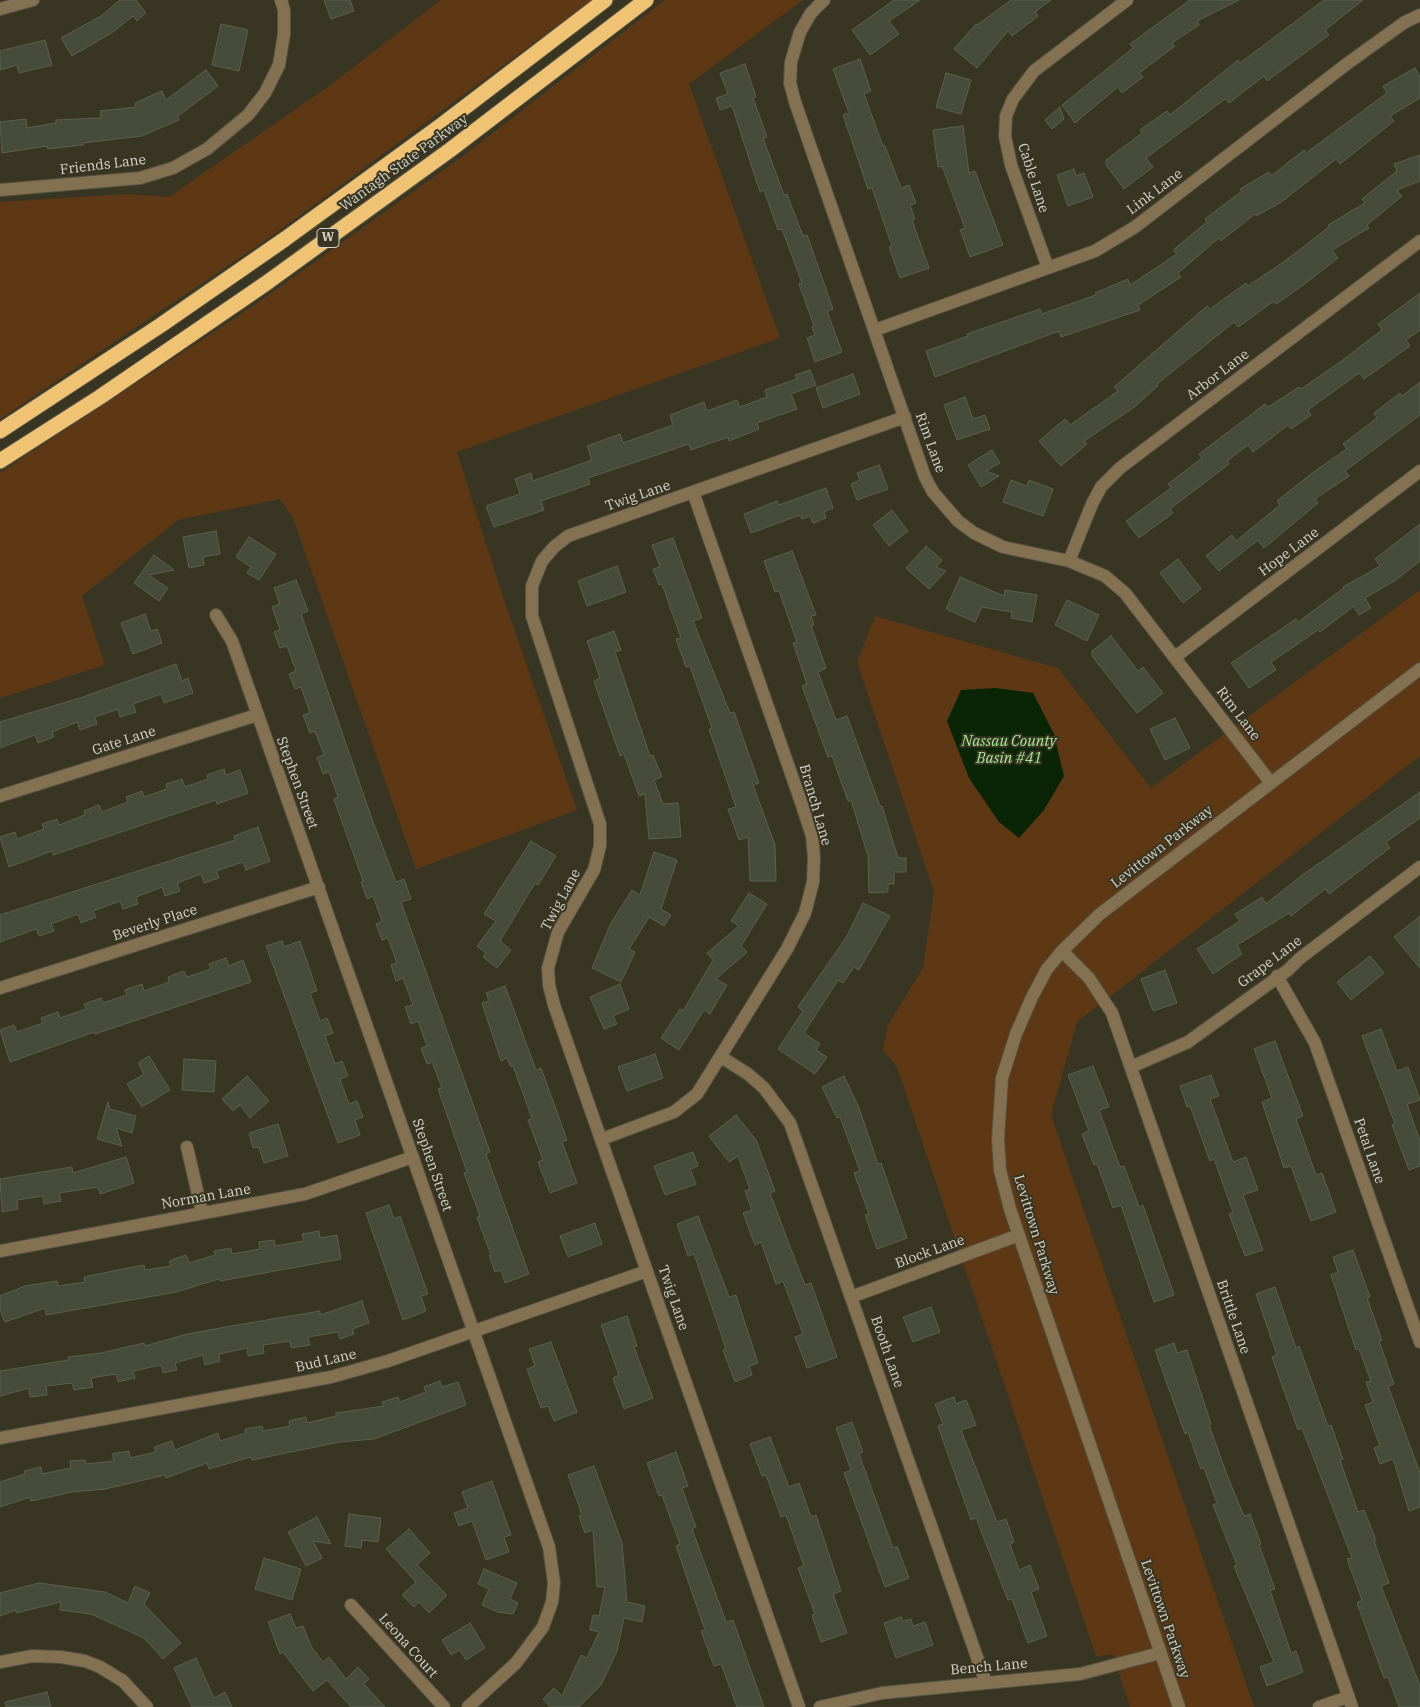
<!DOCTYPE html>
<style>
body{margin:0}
canvas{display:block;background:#383523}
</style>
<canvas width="1420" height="1707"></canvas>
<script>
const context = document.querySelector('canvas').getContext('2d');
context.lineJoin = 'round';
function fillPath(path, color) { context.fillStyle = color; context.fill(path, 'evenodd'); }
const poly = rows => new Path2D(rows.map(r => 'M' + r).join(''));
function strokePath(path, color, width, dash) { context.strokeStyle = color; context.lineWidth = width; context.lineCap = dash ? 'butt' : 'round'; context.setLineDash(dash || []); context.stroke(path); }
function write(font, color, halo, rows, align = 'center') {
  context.font = font + ' "IBM Plex Serif",serif'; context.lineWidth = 4; context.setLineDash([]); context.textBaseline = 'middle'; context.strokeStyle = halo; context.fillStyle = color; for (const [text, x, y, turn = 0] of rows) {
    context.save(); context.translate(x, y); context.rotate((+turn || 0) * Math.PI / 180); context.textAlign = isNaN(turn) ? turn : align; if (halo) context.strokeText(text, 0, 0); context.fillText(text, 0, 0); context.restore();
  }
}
const green = poly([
 [441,0,592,0,269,238,0,419,0,202,128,194,169,197,329,86],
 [665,0,803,0,689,84,780,338,457,452,503,597,577,810,416,869,293,518,280,499,178,520,82,596,105,665,0,698,0,473,256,304,463,156],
 [1420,590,1420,756,1077,1022,1051,1115,1254,1707,1130,1707,1113,1654,1096,1656,897,1067,883,1050,888,1025,923,968,934,892,857,662,875,616,1058,668,1151,788]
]);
const water = poly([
 [996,688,1033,693,1054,734,1064,776,1044,810,1019,838,999,822,969,778,947,721,961,690]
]);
const building = poly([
 [120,0,136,0,146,13,137,21,133,16,113,32,72,56,61,38,101,16,120,0],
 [324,0,350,0,354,11,331,19,324,0],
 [894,0,920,0,889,21,899,34,870,55,852,30,894,0],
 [1011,0,1051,0,1035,12,1038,16,1012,36,1008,31,977,68,954,49,976,24,977,25,1011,0],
 [1190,0,1239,0,1197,21,1199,25,1172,43,1175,46,1139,73,1143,77,1122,93,1118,87,1075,123,1062,105,1133,48,1130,44,1190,0],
 [1324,0,1363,0,1325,30,1329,35,1267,81,1264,76,1229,103,1225,99,1146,158,1153,167,1124,189,1106,165,1106,160,1142,133,1140,130,1167,111,1170,115,1238,60,1240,63,1324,0],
 [221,24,248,30,239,71,212,65,221,24],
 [45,40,52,65,19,73,17,65,0,70,0,51,45,40],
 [860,59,871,91,864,94,883,146,885,146,901,188,909,185,916,203,910,205,915,219,912,220,929,268,900,278,889,247,892,246,872,188,868,189,843,115,849,113,833,69,860,59],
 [745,64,756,97,753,98,767,137,763,138,784,195,787,194,803,236,807,235,833,309,827,311,842,352,815,362,807,338,815,335,812,327,814,326,799,284,802,283,782,229,778,230,764,190,760,192,732,106,720,110,716,98,728,94,720,73,745,64],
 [1415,68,1420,77,1420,98,1390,116,1394,121,1340,164,1336,159,1280,203,1256,216,1255,214,1221,241,1219,238,1178,273,1181,277,1138,305,1140,310,1061,337,1059,331,935,377,926,351,968,336,967,334,1040,309,1042,314,1096,295,1095,293,1128,279,1130,285,1177,254,1173,250,1207,222,1205,219,1242,191,1240,189,1269,172,1271,176,1304,150,1306,153,1387,93,1383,86,1415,68],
 [206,70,218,86,178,116,179,120,142,136,83,143,83,145,48,149,47,146,2,153,0,122,26,119,27,128,56,123,56,120,101,118,100,111,136,107,135,103,162,91,166,100,206,70],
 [946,73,971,80,961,114,936,107,946,73],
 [1060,107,1064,119,1052,129,1045,120,1060,107],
 [963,126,969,173,975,171,1003,245,970,257,960,230,965,228,942,166,938,167,933,130,963,126],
 [1420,155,1420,181,1397,190,1402,196,1367,225,1369,228,1332,250,1338,258,1302,286,1276,304,1274,301,1238,327,1234,322,1157,384,1158,386,1133,408,1084,441,1087,444,1061,466,1039,441,1065,419,1070,425,1118,391,1114,387,1207,306,1210,309,1246,283,1248,286,1285,261,1329,227,1328,225,1365,203,1362,199,1397,171,1394,164,1420,155],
 [1074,169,1076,176,1084,173,1093,197,1068,206,1057,175,1074,169],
 [1420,293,1420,330,1406,340,1410,346,1364,379,1359,373,1308,410,1311,415,1291,429,1288,425,1253,452,1248,445,1227,461,1229,464,1170,509,1173,513,1139,538,1126,521,1171,488,1168,484,1202,458,1199,454,1265,404,1268,407,1299,387,1301,389,1340,362,1382,330,1378,324,1420,293],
 [810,370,816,385,791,394,797,409,757,423,759,429,729,441,728,437,691,450,689,444,588,478,590,484,541,501,544,510,494,527,486,506,520,494,515,479,531,473,533,481,592,460,587,446,620,434,623,443,673,425,670,415,704,402,707,411,737,400,740,407,767,397,765,390,797,379,795,375,810,370],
 [853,374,860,394,823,408,816,388,853,374],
 [1420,382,1420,415,1345,471,1349,476,1315,499,1318,503,1264,548,1258,540,1219,571,1206,556,1232,535,1236,541,1280,505,1277,501,1312,473,1347,449,1343,444,1377,418,1374,413,1400,393,1402,396,1420,382],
 [965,397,973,419,985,415,990,429,957,440,944,405,965,397],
 [992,450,1000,463,986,471,999,476,981,487,968,465,992,450],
 [879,465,888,489,857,500,851,484,860,480,857,473,879,465],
 [1011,480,1027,486,1029,480,1053,489,1043,516,1003,502,1011,480],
 [826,488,833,508,824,512,826,518,813,523,810,516,802,519,800,515,751,533,744,514,777,501,779,505,826,488],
 [892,510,908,531,889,546,873,525,892,510],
 [1420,524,1420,561,1396,580,1365,598,1371,608,1359,615,1354,606,1320,632,1318,630,1271,662,1276,670,1249,688,1231,663,1296,619,1298,622,1344,588,1343,587,1380,566,1375,559,1420,524],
 [216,531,220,554,203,557,204,565,189,568,183,537,216,531],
 [249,537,276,554,259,580,247,573,251,567,236,557,249,537],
 [673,538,702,618,693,621,730,713,734,712,759,783,753,785,775,845,776,881,750,881,748,837,739,840,728,809,736,807,709,729,712,728,690,666,686,667,676,639,681,638,662,584,659,585,653,569,660,567,652,545,673,538],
 [926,546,942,560,936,567,946,571,929,589,906,568,926,546],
 [792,551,816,615,811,616,814,625,811,626,826,668,818,672,836,720,847,716,880,806,882,806,898,858,906,858,906,872,894,872,894,884,888,884,888,892,869,893,868,856,851,800,848,801,832,756,828,757,802,686,807,684,793,643,797,642,779,591,775,592,764,561,792,551],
 [154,555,174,570,149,575,168,588,159,601,134,583,154,555],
 [1178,559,1201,589,1183,603,1160,573,1178,559],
 [617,566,626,592,587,606,578,581,617,566],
 [960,577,1004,596,1005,590,1037,595,1032,622,1011,618,1012,612,982,607,975,622,946,609,960,577],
 [296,580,308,611,301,614,372,819,396,882,404,879,411,899,401,902,490,1152,486,1154,529,1274,505,1283,501,1270,495,1272,489,1255,491,1255,477,1217,480,1216,464,1173,467,1172,438,1089,442,1088,432,1062,427,1064,421,1048,427,1046,418,1021,411,1024,405,1007,413,1005,403,978,396,981,391,965,397,963,388,938,382,940,376,924,382,921,373,896,367,899,361,882,363,881,334,799,338,797,329,772,323,774,317,757,324,755,315,731,310,733,303,715,310,713,301,687,295,689,289,674,296,671,287,646,280,648,274,632,280,630,272,607,280,604,274,588,296,580],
 [1067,600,1099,615,1087,641,1055,625,1067,600],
 [145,614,151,631,157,629,162,643,133,654,121,623,145,614],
 [614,631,621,650,615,652,650,756,653,755,662,777,654,780,663,804,678,803,681,837,649,839,645,794,639,796,624,754,620,756,594,681,600,678,587,641,614,631],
 [1111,636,1138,671,1143,667,1163,693,1137,713,1092,656,1092,651,1111,636],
 [176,664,182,681,188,678,193,693,164,703,161,694,133,704,136,712,120,717,118,709,95,717,97,724,80,730,77,722,52,732,54,737,38,743,35,735,0,748,0,722,83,697,176,664],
 [1175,718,1190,748,1165,760,1150,729,1175,718],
 [224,769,226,775,240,770,248,793,217,804,216,800,53,855,52,851,9,867,0,837,15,832,17,839,44,829,42,824,57,819,59,825,85,815,84,811,99,805,102,812,128,802,126,797,142,791,144,797,167,789,166,784,182,779,185,787,208,779,207,775,224,769],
 [1420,792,1420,818,1386,842,1390,848,1329,894,1325,889,1291,916,1289,913,1237,945,1242,954,1213,974,1197,949,1240,921,1235,914,1262,897,1266,904,1301,876,1420,792],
 [258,827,270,861,246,870,243,862,216,871,219,878,204,883,201,874,177,883,180,891,165,896,162,887,136,897,138,904,123,909,120,901,93,911,96,917,81,923,78,914,51,924,54,931,39,936,36,929,0,942,0,915,235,840,234,836,258,827],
 [531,841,556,856,538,885,535,883,500,941,511,950,497,968,483,957,486,953,477,946,496,921,484,914,531,841],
 [654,852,677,860,661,909,671,915,664,926,649,917,629,949,635,952,621,982,592,968,611,923,632,890,640,895,654,852],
 [749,893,767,904,741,946,747,952,716,979,727,985,710,1014,704,1010,679,1050,661,1038,680,1009,683,1011,713,960,707,953,739,926,731,921,749,893],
 [863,903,890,916,859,970,854,967,843,983,838,980,804,1033,820,1044,816,1050,827,1057,815,1074,778,1049,803,1011,798,1007,847,936,863,903],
 [1420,916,1420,968,1394,937,1420,916],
 [282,941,284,947,300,941,317,991,310,993,320,1021,327,1018,333,1033,325,1036,335,1064,342,1061,348,1076,340,1079,349,1104,357,1101,363,1117,355,1120,360,1135,338,1143,266,946,282,941],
 [1370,956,1384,973,1351,1000,1337,982,1370,956],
 [226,958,229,966,243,960,251,982,95,1034,94,1032,10,1062,0,1030,14,1025,17,1032,43,1023,41,1018,58,1012,60,1018,86,1009,84,1004,101,998,103,1003,127,995,125,990,142,984,144,991,169,982,168,977,184,971,187,977,211,969,209,964,226,958],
 [1165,970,1177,1003,1153,1011,1141,979,1165,970],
 [620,984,629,1009,613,1016,617,1024,604,1029,590,997,620,984],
 [505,986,536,1070,541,1068,556,1109,567,1140,562,1142,577,1183,550,1193,538,1162,543,1160,528,1120,532,1118,513,1066,511,1067,507,1058,501,1061,482,1003,489,1001,486,993,505,986],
 [1381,1029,1397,1071,1408,1067,1420,1100,1407,1104,1420,1141,1420,1166,1409,1170,1392,1125,1395,1124,1362,1036,1381,1029],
 [1275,1041,1303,1116,1296,1119,1316,1175,1322,1173,1336,1212,1311,1221,1291,1166,1284,1168,1262,1102,1272,1098,1254,1049,1275,1041],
 [655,1054,663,1078,627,1091,618,1067,655,1054],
 [149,1056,170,1090,142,1107,127,1084,144,1074,138,1063,149,1056],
 [184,1059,216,1061,214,1092,182,1090,184,1059],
 [1093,1066,1109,1107,1099,1110,1120,1167,1124,1166,1139,1207,1143,1205,1174,1295,1154,1302,1121,1205,1113,1208,1097,1164,1094,1165,1082,1134,1089,1131,1068,1075,1093,1066],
 [1211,1075,1219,1096,1210,1099,1233,1162,1246,1157,1258,1190,1243,1195,1263,1250,1245,1256,1229,1214,1233,1212,1214,1159,1210,1161,1190,1106,1187,1107,1180,1086,1211,1075],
 [247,1076,269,1101,250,1118,240,1105,233,1111,222,1099,247,1076],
 [844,1076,859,1108,878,1164,881,1163,907,1238,877,1249,865,1215,869,1214,854,1173,860,1171,840,1117,837,1118,822,1087,844,1076],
 [108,1102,110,1109,136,1116,132,1133,116,1128,122,1146,97,1139,108,1102],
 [736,1115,756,1140,775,1191,770,1193,789,1244,805,1285,811,1283,837,1357,807,1368,795,1337,803,1334,783,1281,776,1284,761,1242,755,1245,743,1213,752,1210,745,1191,750,1189,738,1156,729,1162,709,1136,736,1115],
 [278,1124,288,1156,264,1163,259,1147,253,1148,249,1133,278,1124],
 [693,1152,698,1166,690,1169,696,1184,665,1195,654,1166,693,1152],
 [126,1157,134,1183,100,1194,98,1187,59,1193,61,1201,44,1204,43,1196,17,1200,18,1209,2,1212,0,1179,72,1167,73,1173,126,1157],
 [389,1205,394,1219,400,1216,428,1294,421,1296,426,1311,403,1320,366,1213,389,1205],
 [698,1216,729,1297,736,1295,758,1363,749,1366,752,1375,735,1382,723,1350,726,1349,694,1254,688,1256,677,1224,698,1216],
 [595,1223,602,1244,568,1257,560,1236,595,1223],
 [319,1231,320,1238,337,1235,341,1259,220,1281,219,1279,176,1292,46,1315,45,1308,5,1322,0,1310,0,1296,25,1286,57,1281,58,1286,85,1282,84,1277,128,1268,144,1265,145,1270,171,1266,169,1261,186,1255,189,1263,215,1255,214,1251,231,1248,232,1254,260,1249,259,1242,274,1240,275,1246,304,1241,302,1234,319,1231],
 [1353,1250,1370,1297,1367,1298,1382,1340,1379,1341,1394,1384,1388,1386,1420,1473,1420,1507,1409,1511,1393,1459,1380,1464,1374,1448,1380,1446,1365,1405,1373,1402,1366,1382,1371,1381,1359,1349,1356,1350,1331,1275,1338,1272,1333,1257,1353,1250],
 [1275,1287,1296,1348,1299,1346,1328,1426,1331,1425,1343,1459,1340,1460,1358,1512,1364,1510,1376,1540,1374,1541,1389,1583,1381,1586,1420,1686,1420,1707,1399,1707,1388,1677,1384,1678,1357,1603,1362,1600,1347,1559,1352,1558,1302,1428,1298,1430,1272,1357,1277,1355,1256,1294,1275,1287],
 [362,1301,369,1323,352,1329,354,1334,340,1339,338,1332,308,1337,310,1345,291,1348,290,1341,263,1345,264,1353,248,1356,247,1348,219,1354,220,1361,205,1365,203,1355,175,1363,177,1370,163,1373,161,1365,133,1371,135,1378,118,1382,116,1374,91,1378,93,1387,74,1390,72,1383,46,1386,47,1395,30,1397,29,1388,0,1396,0,1371,69,1360,68,1357,101,1353,144,1343,145,1346,187,1334,243,1324,320,1311,320,1315,362,1301],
 [931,1307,940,1332,913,1342,903,1317,931,1307],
 [627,1316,637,1346,634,1347,653,1398,624,1409,613,1378,619,1375,601,1325,627,1316],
 [551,1342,577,1412,554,1421,548,1406,541,1408,527,1369,535,1366,529,1349,551,1342],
 [1174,1343,1177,1353,1187,1350,1211,1424,1209,1425,1227,1475,1244,1516,1250,1514,1261,1544,1259,1545,1275,1589,1270,1590,1291,1653,1296,1651,1303,1672,1267,1686,1260,1667,1274,1662,1234,1566,1237,1565,1213,1505,1217,1503,1204,1468,1201,1469,1188,1432,1185,1434,1155,1350,1174,1343],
 [440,1381,442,1387,458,1382,466,1405,374,1439,340,1442,252,1460,251,1457,209,1469,207,1463,166,1478,165,1475,105,1489,72,1492,31,1501,30,1497,0,1507,0,1482,25,1474,24,1471,41,1467,42,1474,71,1468,70,1461,85,1460,86,1464,114,1461,112,1454,129,1451,130,1458,156,1452,154,1447,172,1441,175,1450,218,1433,220,1441,246,1433,245,1429,262,1426,263,1431,290,1426,289,1421,306,1417,307,1423,336,1416,336,1413,384,1406,382,1402,398,1397,400,1402,426,1392,424,1387,440,1381],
 [954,1397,956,1404,966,1400,976,1425,961,1430,997,1522,1006,1519,1014,1542,1010,1544,1019,1570,1030,1565,1039,1589,1031,1592,1047,1636,1028,1643,1012,1599,1008,1600,976,1518,971,1520,938,1426,943,1424,935,1404,954,1397],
 [852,1422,863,1452,859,1454,875,1498,893,1548,897,1546,909,1578,885,1587,844,1473,851,1470,836,1428,852,1422],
 [770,1437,789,1487,799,1483,811,1517,816,1515,841,1591,833,1594,847,1633,821,1642,812,1615,815,1614,798,1568,804,1566,786,1515,781,1517,766,1475,762,1476,750,1444,770,1437],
 [676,1452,688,1486,682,1488,696,1527,692,1529,726,1622,733,1620,764,1707,737,1707,721,1664,714,1666,701,1631,705,1630,676,1546,680,1544,662,1495,659,1496,647,1463,676,1452],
 [594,1466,622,1543,627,1602,645,1606,642,1622,624,1618,617,1651,601,1685,579,1707,550,1707,543,1699,554,1688,562,1696,581,1655,587,1658,599,1632,590,1630,593,1615,599,1616,605,1587,597,1587,593,1530,585,1533,579,1516,582,1515,568,1475,594,1466],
 [492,1481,511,1535,504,1537,509,1552,486,1560,472,1521,459,1526,454,1513,468,1508,462,1492,492,1481],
 [349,1514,381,1518,378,1542,362,1540,361,1548,345,1546,349,1514],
 [317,1517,331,1544,313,1541,322,1558,306,1566,288,1532,317,1517],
 [409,1529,430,1553,417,1565,447,1595,429,1613,419,1602,414,1607,402,1595,416,1582,386,1549,409,1529],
 [264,1558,301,1569,292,1600,255,1589,264,1558],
 [484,1569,517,1583,510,1599,518,1603,513,1614,498,1612,482,1605,489,1589,478,1584,484,1569],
 [39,1583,105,1592,128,1603,135,1586,150,1593,144,1604,181,1643,163,1659,144,1638,91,1614,60,1610,61,1602,16,1613,16,1610,0,1616,0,1593,39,1583],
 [290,1614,296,1628,303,1626,311,1646,323,1662,329,1657,346,1679,358,1667,369,1679,364,1684,385,1707,351,1707,327,1680,313,1691,283,1652,280,1654,268,1622,290,1614],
 [901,1617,903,1621,911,1619,913,1626,925,1622,933,1645,896,1658,884,1623,901,1617],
 [470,1623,485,1648,466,1660,460,1650,451,1655,442,1640,470,1623],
 [196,1658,214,1698,225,1692,232,1707,192,1707,174,1668,196,1658],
 [47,1692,51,1707,6,1707,5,1702,47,1692]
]);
const minor = poly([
 [824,0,811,13,800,32,791,62,790,83,795,102,925,477,933,492,958,521,974,533,1003,547,1069,561,1105,576,1125,593,1271,783],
 [0,9,33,0],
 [0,190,140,178,173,168,207,149,248,115,265,93,279,65,284,34,284,10,281,0],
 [1048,268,1011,165,1005,136,1006,116,1013,99,1034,71,1127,0],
 [875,330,1095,251,1135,227,1348,63,1405,22,1420,15],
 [1069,561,1092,504,1101,487,1120,468,1420,241],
 [216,615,232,641,549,1547,554,1583,552,1602,543,1627,516,1663,468,1707],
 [1175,657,1420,471],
 [0,796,257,715],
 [1062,951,1089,978,1112,1013,1352,1707],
 [1277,976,1315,1043,1420,1342],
 [0,988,319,887],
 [721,1057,748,1074,764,1088,790,1123,986,1683],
 [1131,1067,1188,1042,1288,970,1299,959,1420,867],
 [602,1139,674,1112,697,1094,787,949,805,913,813,882,814,857,812,836,802,805,693,492],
 [187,1147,202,1212],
 [0,1251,305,1194,413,1157],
 [851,1297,1019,1235],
 [0,1438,331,1377,388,1361,647,1271],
 [351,1605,444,1707],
 [0,1662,32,1656,61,1657,85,1661,100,1667,123,1681,147,1707],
 [799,1707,554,1005,549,985,548,968,558,932,594,870,600,846,600,824,532,616,532,586,542,561,554,547,568,536,905,417],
 [820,1707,882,1693,1080,1674,1160,1653],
 [1179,1707,1010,1209,1000,1170,998,1139,1002,1078,1016,1034,1032,997,1047,969,1062,951,1100,914,1420,669],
 [1319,1707,1348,1697]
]);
const highway = poly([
 [0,431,161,325,285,239,443,124,605,0],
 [0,461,100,397,265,284,450,150,646,0]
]);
const shields = [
 [328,238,22]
];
const shieldNames = [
 ["W",328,238]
];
const streetNames = [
 ["Wantagh State Parkway",404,163,-36],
 ["Friends Lane",103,165,-7],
 ["Cable Lane",1033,178,72],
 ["Link Lane",1155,192,-37],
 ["Arbor Lane",1218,375,-37],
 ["Rim Lane",930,443,70],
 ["Twig Lane",638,496,-19],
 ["Hope Lane",1289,552,-37],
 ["Rim Lane",1238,714,53],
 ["Gate Lane",124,741,-18],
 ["Stephen Street",297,783,70],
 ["Branch Lane",815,805,74],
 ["Levittown Parkway",1162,847,-38],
 ["Twig Lane",561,900,-62],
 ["Beverly Place",155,923,-18],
 ["Grape Lane",1270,962,-37],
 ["Petal Lane",1369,1151,71],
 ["Stephen Street",432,1165,71],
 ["Norman Lane",206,1197,-10],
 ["Levittown Parkway",1036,1235,73],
 ["Block Lane",930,1252,-20],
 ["Twig Lane",673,1298,71],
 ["Brittle Lane",1233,1317,71],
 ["Booth Lane",887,1352,71],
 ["Bud Lane",326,1361,-13],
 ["Levittown Parkway",1165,1619,71],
 ["Leona Court",408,1646,48],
 ["Bench Lane",989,1667,-5]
];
const waterNames = [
 ["Nassau County",1009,742],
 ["Basin #41",1009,759]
];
fillPath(green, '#5e3815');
fillPath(water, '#092505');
fillPath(building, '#474c3a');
strokePath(building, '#5b604d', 1);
strokePath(minor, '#545241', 14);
strokePath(highway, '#545241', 17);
strokePath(minor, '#837152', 12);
strokePath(highway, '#f0c274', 15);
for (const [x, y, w] of shields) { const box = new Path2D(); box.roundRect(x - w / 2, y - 9.5, w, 19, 4); context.fillStyle = '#383523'; context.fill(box); strokePath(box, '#d6d4c9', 1); }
write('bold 12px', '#d6d4c9', null, shieldNames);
write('14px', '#d6d4c9', '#383523', streetNames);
write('italic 15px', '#a2ed96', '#383523', waterNames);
</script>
